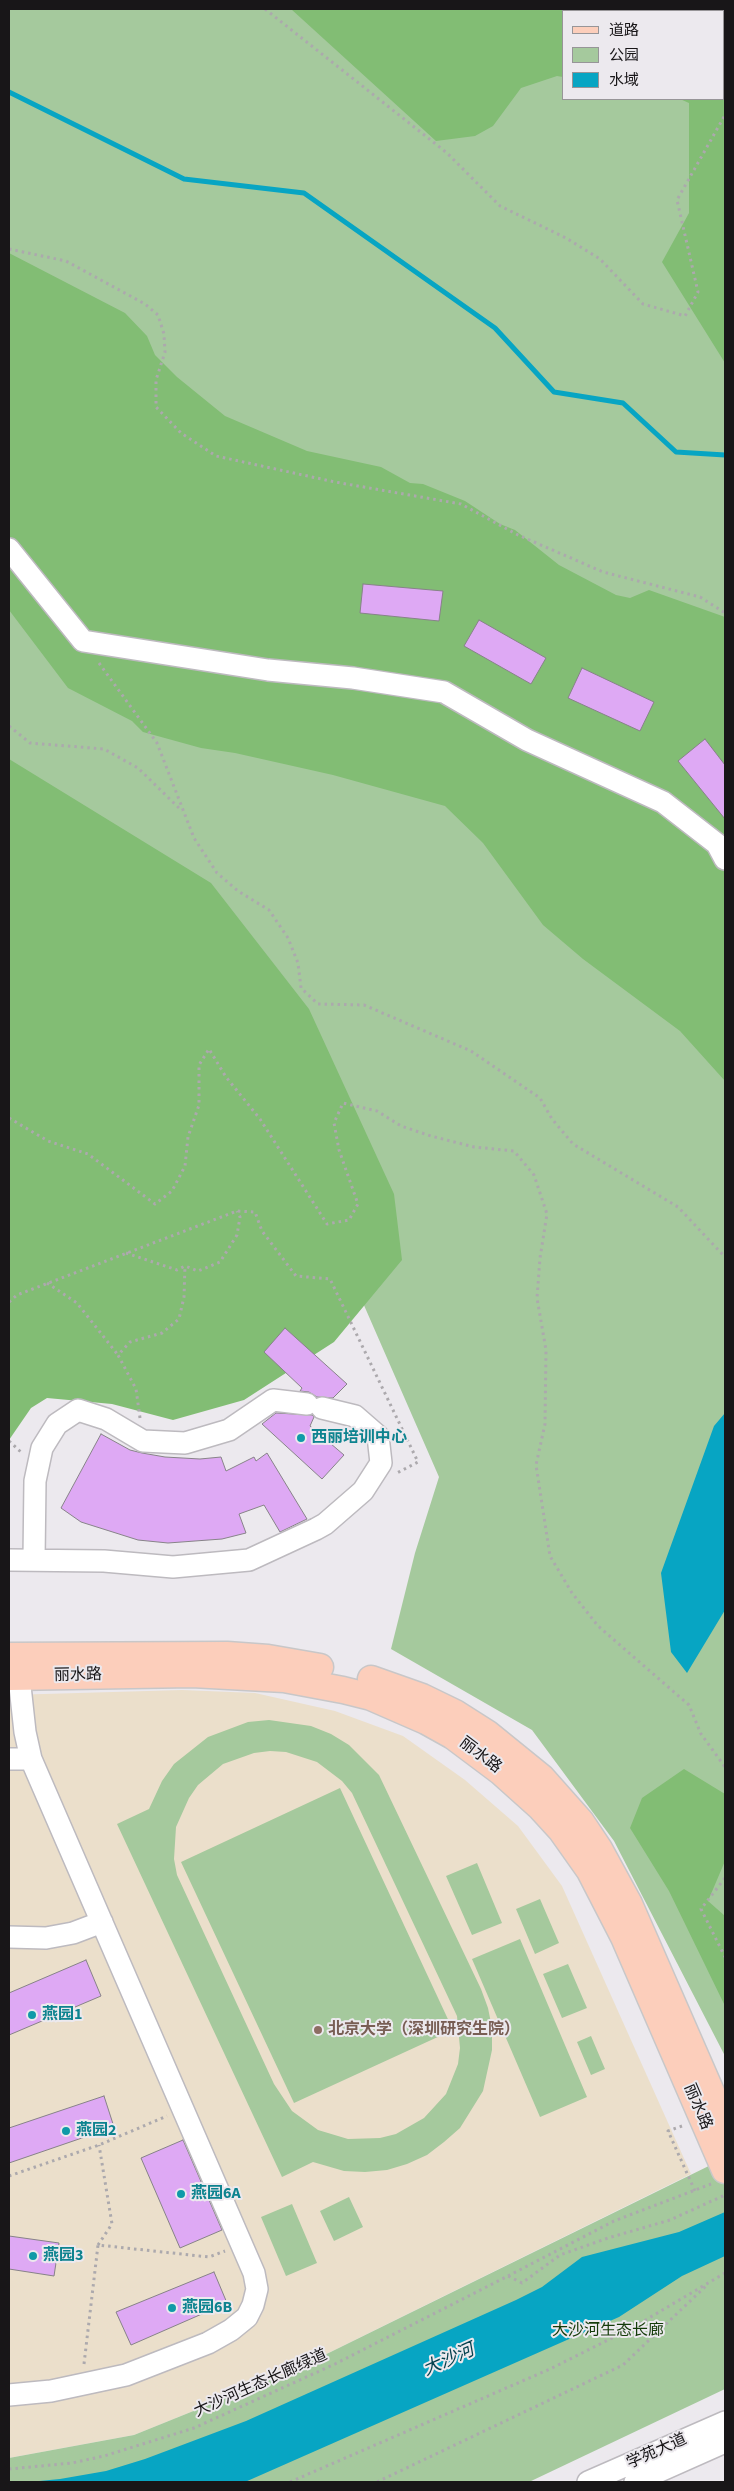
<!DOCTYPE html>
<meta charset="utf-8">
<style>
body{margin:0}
#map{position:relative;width:734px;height:2491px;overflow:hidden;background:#ece9ee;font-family:"Source Sans 3","Noto Sans SC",sans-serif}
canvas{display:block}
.frame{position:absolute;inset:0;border:10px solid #181618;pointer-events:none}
.legend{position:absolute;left:562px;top:10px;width:162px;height:90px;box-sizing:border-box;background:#ece9ee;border:1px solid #979598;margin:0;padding:6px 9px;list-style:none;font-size:15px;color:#181618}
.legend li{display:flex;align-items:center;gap:10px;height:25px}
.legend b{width:25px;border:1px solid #979598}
</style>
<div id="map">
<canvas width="734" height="2491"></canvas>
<div class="frame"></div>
<ul class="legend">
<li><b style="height:6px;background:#fccebb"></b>道路</li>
<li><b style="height:14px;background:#a5c99d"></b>公园</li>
<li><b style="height:14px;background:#07a5c3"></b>水域</li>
</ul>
</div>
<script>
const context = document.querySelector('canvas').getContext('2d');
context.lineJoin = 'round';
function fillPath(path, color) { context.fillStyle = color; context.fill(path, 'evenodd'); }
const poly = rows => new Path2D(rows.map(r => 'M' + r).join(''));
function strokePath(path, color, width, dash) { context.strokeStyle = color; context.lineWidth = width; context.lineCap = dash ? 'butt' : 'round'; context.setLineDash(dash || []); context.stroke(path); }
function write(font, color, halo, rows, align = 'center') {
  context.font = font + ' "Source Sans 3","Noto Sans SC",sans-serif'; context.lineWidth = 4; context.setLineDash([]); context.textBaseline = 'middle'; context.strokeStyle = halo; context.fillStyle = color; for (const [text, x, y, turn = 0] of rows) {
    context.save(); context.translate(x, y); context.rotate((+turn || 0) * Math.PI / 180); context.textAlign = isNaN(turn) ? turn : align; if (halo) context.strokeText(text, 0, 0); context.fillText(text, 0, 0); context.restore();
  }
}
const education = poly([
 [182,1690,255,1693,335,1711,403,1736,465,1780,518,1826,562,1886,691,2174,290,2372,134,2435,9,2458,9,1695]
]);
const green = poly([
 [9,9,725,9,725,2056,614,1841,532,1730,391,1649,415,1553,439,1477,363,1303,9,1291],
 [563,11,723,11,723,99,563,99],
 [269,1720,311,1726,331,1734,349,1745,379,1775,481,1989,488,2008,492,2028,492,2050,483,2091,460,2128,444,2142,427,2155,407,2164,387,2170,365,2172,344,2171,313,2162,282,2177,117,1824,149,1809,162,1781,174,1764,208,1737,248,1722],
 [270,1751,286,1752,317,1762,342,1781,352,1793,457,2016,460,2048,458,2064,446,2094,424,2118,396,2134,380,2138,348,2139,318,2130,292,2111,274,2084,177,1875,174,1859,176,1827,189,1798,198,1785,223,1764,254,1753],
 [340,1788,453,2030,294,2103,181,1862],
 [477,1863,502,1923,472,1935,446,1876],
 [540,1899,559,1943,535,1954,516,1909],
 [520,1939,587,2097,540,2117,472,1959],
 [568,1964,587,2008,562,2018,543,1974],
 [591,2036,605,2069,591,2075,577,2042],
 [725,2158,725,2389,529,2482,9,2482,9,2458,134,2435,290,2372],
 [349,2197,363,2227,334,2241,320,2211],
 [292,2204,317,2263,286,2276,261,2217]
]);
const forest = poly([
 [291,9,725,9,725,363,662,262,689,213,689,103,680,99,723,99,723,11,563,11,563,77,557,76,521,88,493,126,475,136,436,141],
 [9,253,125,313,147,336,155,355,177,377,225,416,307,451,381,467,410,483,423,484,465,501,500,524,515,530,559,565,616,595,630,598,649,590,725,617,725,1081,680,1031,583,959,543,925,483,843,445,806,333,775,235,753,201,748,143,732,132,721,68,688,9,610],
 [9,759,211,883,309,1009,394,1194,402,1260,334,1342,244,1400,173,1420,112,1404,47,1398,31,1408,9,1440],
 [684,1769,725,1794,725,1861,708,1901,725,1916,725,2006,669,1891,630,1828,642,1798]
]);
const water = poly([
 [725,1413,725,1610,687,1673,671,1652,661,1573,714,1426],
 [725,2212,725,2256,682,2276,619,2317,245,2482,29,2482,60,2479,106,2471,145,2459,246,2421,516,2300,542,2287,582,2257,679,2232]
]);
const stream = poly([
 [9,92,184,179,304,193,495,328,554,392,623,403,676,452,725,455]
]);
const building = poly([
 [363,584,443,591,439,621,360,613,363,584],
 [479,620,546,658,531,684,464,646,479,620],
 [582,668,654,702,640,731,568,698,582,668],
 [705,739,725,765,725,819,678,761,705,739],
 [285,1328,347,1384,333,1398,317,1397,309,1392,300,1391,302,1388,264,1352,285,1328],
 [276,1413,312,1415,314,1417,310,1426,344,1455,322,1479,262,1424,276,1413],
 [101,1434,130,1450,142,1453,165,1457,200,1459,221,1457,226,1471,254,1457,256,1461,267,1453,307,1519,280,1532,264,1505,239,1514,246,1533,222,1539,168,1543,138,1540,81,1522,61,1508,101,1434],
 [86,1960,101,1996,9,2035,9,1993,86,1960],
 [104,2096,114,2127,9,2163,9,2128,104,2096],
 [183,2140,222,2230,180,2248,141,2158,183,2140],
 [9,2236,59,2243,54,2276,9,2269,9,2236],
 [214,2272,227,2303,131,2345,116,2312,214,2272]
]);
const path = poly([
 [265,9,447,153,500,206,566,238,600,259,643,304,685,316,698,292,677,200,725,115],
 [9,249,66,261,145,304,158,315,164,334,165,352,156,380,156,407,181,433,216,456,335,482,461,504,518,535,603,572,700,597,725,613],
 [99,663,157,743,194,838,217,873,238,891,269,910,288,938,298,963,301,988,318,1004,364,1005,471,1051,540,1098,552,1119,573,1144,678,1207,725,1257],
 [9,726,30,743,104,749,138,768,182,811],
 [9,1118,48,1141,88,1154,155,1204,172,1191,185,1166,188,1137,199,1105,199,1065,209,1049,226,1077,260,1119,327,1224,349,1220,358,1204,339,1150,334,1123,343,1103,377,1111,401,1126,431,1136,474,1147,514,1151,534,1175,547,1214,540,1258,537,1298,546,1350,545,1424,536,1465,550,1556,572,1593,598,1626,689,1705,701,1734,725,1767],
 [126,1253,177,1270,185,1266,198,1271,220,1262,237,1235,240,1217,237,1211],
 [47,1283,77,1303,118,1355],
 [9,1302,17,1295,237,1211,255,1212,262,1231,296,1276,330,1279,418,1462,397,1473],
 [140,1418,136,1389,118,1355,130,1342,162,1333,179,1319,184,1297,185,1266],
 [9,1441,22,1453],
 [725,1878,701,1909,725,1957],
 [682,2126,668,2131,695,2191],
 [9,2176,99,2145,167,2116],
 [98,2245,112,2224,99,2145],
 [508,2276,614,2221,711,2184],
 [84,2364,98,2245,209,2257,225,2251],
 [9,2469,72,2463,104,2456,194,2428,335,2364,508,2276,522,2283,560,2255,608,2238,670,2220,725,2195],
 [290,2482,550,2369,632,2328,725,2273],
 [377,2482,623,2365,708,2284]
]);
const minor = poly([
 [9,549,83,641,268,670,353,678,444,692,527,740,663,802,717,844,725,859],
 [34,1559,35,1481,42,1448,57,1424,78,1410,106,1419,143,1441,185,1443,229,1430,273,1400,307,1404],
 [9,1560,104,1561,173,1567,249,1560,316,1529,325,1524,363,1491,381,1463,378,1436,355,1416,322,1408],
 [9,1759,31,1759],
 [9,1937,46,1938,73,1933,102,1922],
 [9,2395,51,2391,126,2375,208,2343,231,2330,247,2317,253,2305,257,2289,254,2273,31,1759,25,1732,19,1677],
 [588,2482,725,2422],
 [635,2482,725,2442]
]);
const major = poly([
 [9,1656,227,1655,268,1658,320,1667],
 [9,1677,192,1674,284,1679,343,1690,371,1697,426,1721,453,1736,501,1772,540,1807,561,1830,590,1871,624,1937,725,2170],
 [371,1679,422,1697,455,1713,488,1734,541,1777,581,1822,599,1849,629,1904,725,2124]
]);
const markers = [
 [301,1438,5,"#0f9aa8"],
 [32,2015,5,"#0f9aa8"],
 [318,2030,5,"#8d6e63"],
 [66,2131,5,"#0f9aa8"],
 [181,2194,5,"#0f9aa8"],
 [33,2256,5,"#0f9aa8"],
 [172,2308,5,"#0f9aa8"]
];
const cultureNames = [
 ["西丽培训中心",311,1438],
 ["燕园1",42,2015],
 ["燕园2",76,2131],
 ["燕园6A",191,2194],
 ["燕园3",43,2256],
 ["燕园6B",182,2308]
];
const streetNames = [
 ["丽水路",78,1676,-1],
 ["丽水路",480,1756,37],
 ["丽水路",697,2107,67],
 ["大沙河生态长廊绿道",261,2384,-24],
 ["学苑大道",657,2452,-24]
];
const educationNames = [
 ["北京大学（深圳研究生院）",328,2030]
];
const parkNames = [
 ["大沙河生态长廊",608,2331]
];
const waterNames = [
 ["大沙河",449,2361,-24]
];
fillPath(education, '#ebdfcb');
fillPath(green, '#a5c99d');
fillPath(forest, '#82bd74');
fillPath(water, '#07a5c3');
strokePath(stream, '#07a5c3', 5);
fillPath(building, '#dea9f4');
strokePath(building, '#878388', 1);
strokePath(minor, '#bdbabf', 24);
strokePath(major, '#c8c7c8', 29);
strokePath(path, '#aca9ad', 3, [2.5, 4]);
strokePath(minor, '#fff', 21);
strokePath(major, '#fccebb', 26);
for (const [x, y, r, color] of markers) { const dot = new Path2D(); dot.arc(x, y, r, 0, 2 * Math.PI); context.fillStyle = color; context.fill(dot); strokePath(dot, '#ece9ee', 2); }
write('bold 16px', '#0d838f', '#ece9ee', cultureNames, 'left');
write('16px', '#181618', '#ece9ee', streetNames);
write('bold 16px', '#785e54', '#ece9ee', educationNames, 'left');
write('16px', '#143b09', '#ece9ee', parkNames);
write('italic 18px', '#05414e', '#ece9ee', waterNames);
</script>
